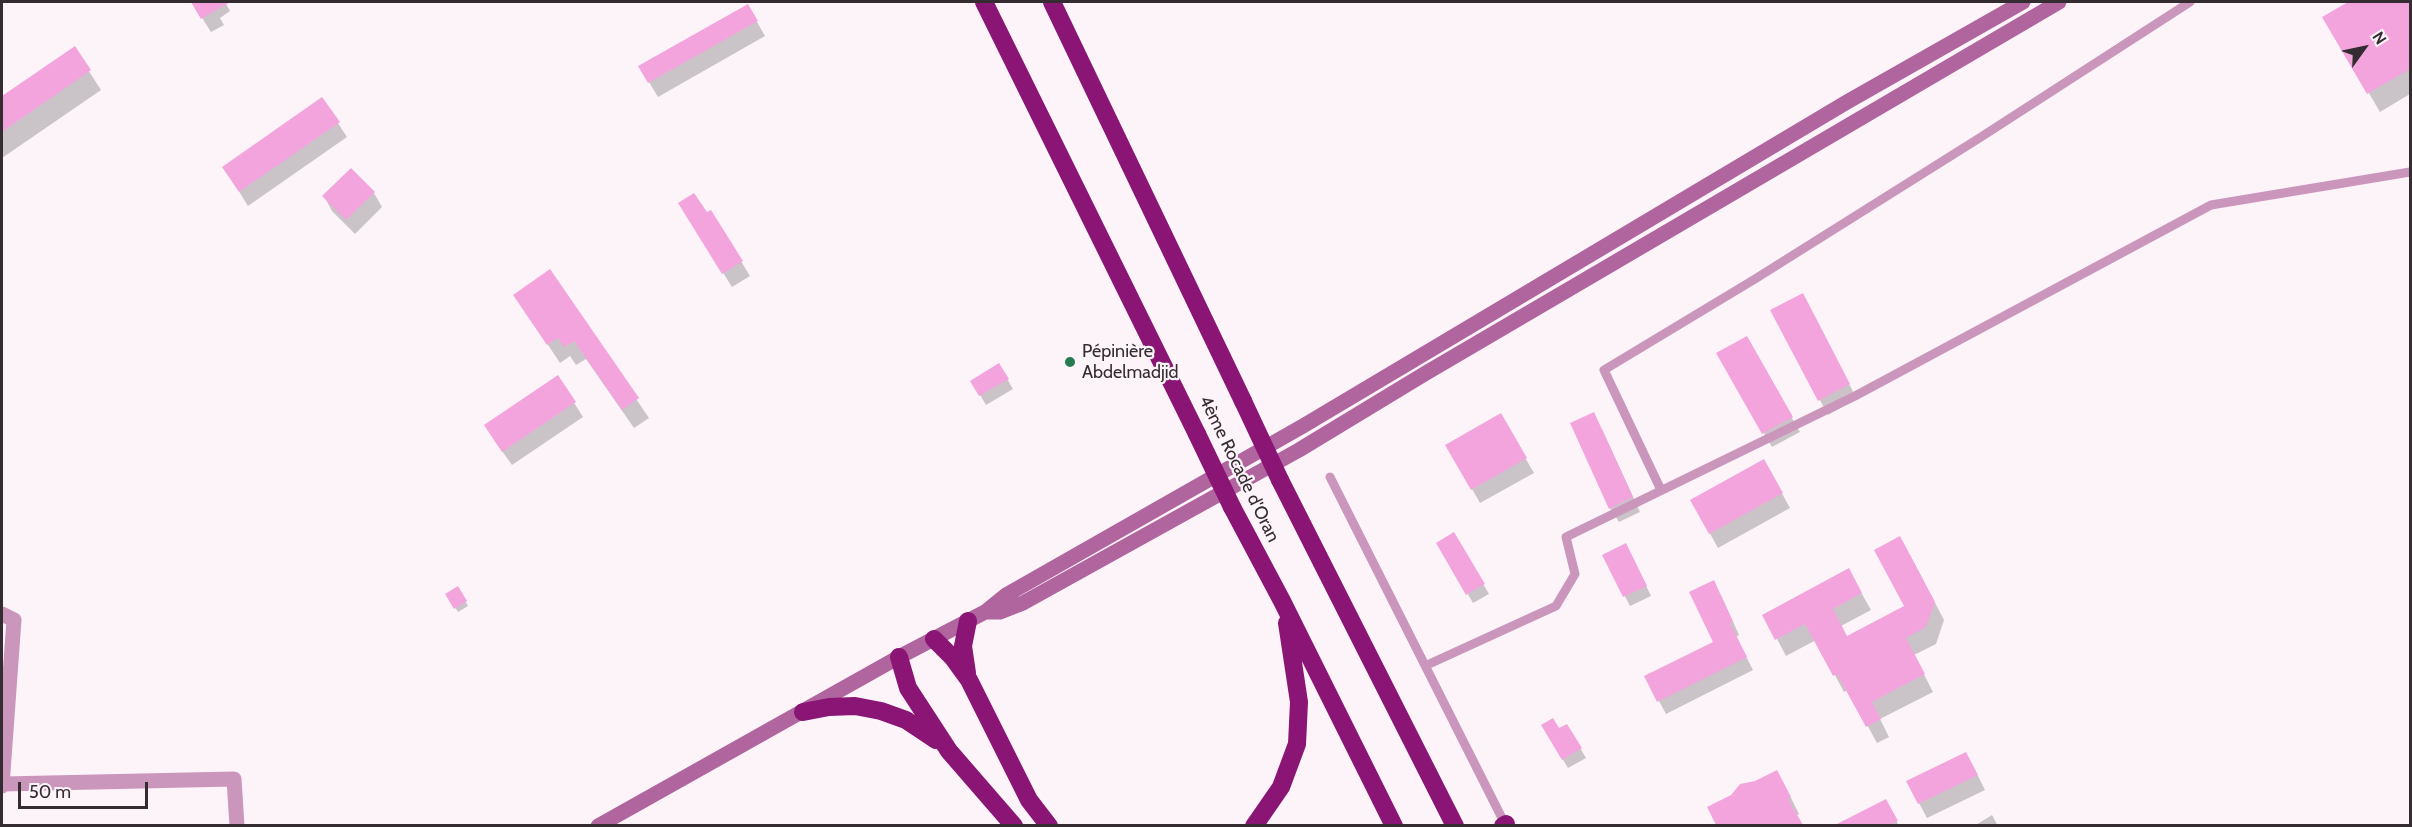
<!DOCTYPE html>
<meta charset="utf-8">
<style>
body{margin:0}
#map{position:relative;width:2412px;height:827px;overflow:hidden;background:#fdf4fa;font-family:Cabin,sans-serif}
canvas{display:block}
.frame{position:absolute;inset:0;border:3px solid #342c31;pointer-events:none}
.north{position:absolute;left:2334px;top:18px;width:60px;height:60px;-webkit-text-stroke:4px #fdf4fa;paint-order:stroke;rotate:57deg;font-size:16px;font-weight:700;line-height:24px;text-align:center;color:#342c31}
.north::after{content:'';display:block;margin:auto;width:21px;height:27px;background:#342c31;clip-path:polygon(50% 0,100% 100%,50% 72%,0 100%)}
.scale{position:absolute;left:18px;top:782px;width:130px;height:27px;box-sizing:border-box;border:3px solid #342c31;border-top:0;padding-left:8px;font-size:18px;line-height:21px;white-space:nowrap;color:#342c31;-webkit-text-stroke:4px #fdf4fa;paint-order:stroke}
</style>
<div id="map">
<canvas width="2412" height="827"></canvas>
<div class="frame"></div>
<div class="north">N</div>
<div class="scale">50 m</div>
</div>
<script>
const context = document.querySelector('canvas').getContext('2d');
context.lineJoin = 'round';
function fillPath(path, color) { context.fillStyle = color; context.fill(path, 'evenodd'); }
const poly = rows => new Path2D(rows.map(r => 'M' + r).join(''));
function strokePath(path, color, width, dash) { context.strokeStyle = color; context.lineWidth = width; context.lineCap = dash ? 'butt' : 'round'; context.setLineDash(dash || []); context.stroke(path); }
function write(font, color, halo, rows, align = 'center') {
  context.font = font + ' Cabin,sans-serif'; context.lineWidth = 4.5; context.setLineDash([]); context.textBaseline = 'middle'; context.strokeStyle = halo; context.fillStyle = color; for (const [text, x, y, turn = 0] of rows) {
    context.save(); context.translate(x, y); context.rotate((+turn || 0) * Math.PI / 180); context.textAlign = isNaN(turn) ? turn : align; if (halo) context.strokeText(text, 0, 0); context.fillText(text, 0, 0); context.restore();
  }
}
const shadow = poly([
 [192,2,225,2,230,11,220,18,224,25,211,32],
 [2351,2,2410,2,2410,94,2380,112,2324,17],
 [748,6,765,36,658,97,640,67],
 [74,48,101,90,2,158,2,98],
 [322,99,347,137,248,206,224,167],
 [374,193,382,207,355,234,332,211,324,196],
 [711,212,750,276,732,287,688,217],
 [549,271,649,418,634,428,586,359,576,365,570,356,560,363,515,295],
 [1810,310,1857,399,1828,415,1772,311],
 [1746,338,1800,432,1772,447,1718,354],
 [999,365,1013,389,986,405,972,381],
 [558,377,583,417,512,465,494,440],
 [1500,415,1534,473,1480,503,1447,445],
 [1602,429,1640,512,1619,522,1610,508],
 [1764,461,1790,508,1718,548,1692,501],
 [1454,534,1489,594,1473,603,1438,543],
 [1631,554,1651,596,1630,606,1604,555],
 [1910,555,1944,620,1936,644,1914,655,1933,692,1880,719,1889,737,1877,743,1848,690,1844,692,1816,640,1786,656,1777,639,1858,587,1871,610,1841,626,1847,637,1906,607],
 [458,588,468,606,458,612,447,594],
 [1721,595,1739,635,1736,637,1753,670,1666,714,1659,701,1715,642],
 [1543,726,1559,730,1567,726,1586,758,1568,768],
 [1974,768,1985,790,1927,818,1919,803],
 [1786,788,1799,814,1796,816,1801,826,1718,826,1709,807],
 [1885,801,1899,826,1838,826],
 [1992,815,1998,826,1974,826]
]);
const building = poly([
 [191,2,230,2,201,19],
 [2348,2,2410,2,2410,69,2367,94,2322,17],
 [748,4,758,21,648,83,638,66],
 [75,46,91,70,2,132,2,96],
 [322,97,340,122,239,192,222,167],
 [351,168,375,192,346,220,322,196],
 [694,193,707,212,711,210,743,261,722,274,678,203],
 [550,269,639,398,622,410,574,341,564,347,558,338,547,345,513,295],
 [1803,293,1850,384,1818,401,1770,310],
 [1747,336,1793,417,1762,434,1716,353],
 [999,363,1009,379,979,396,970,381],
 [558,375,576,402,502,452,484,425],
 [1594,412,1633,497,1609,509,1570,423],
 [1501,413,1527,458,1471,490,1445,445],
 [1764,459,1783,493,1709,534,1690,500],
 [1454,532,1485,584,1466,595,1436,543],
 [1900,536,1935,602,1926,627,1906,638,1925,674,1872,702,1881,719,1866,727,1837,674,1833,676,1805,624,1775,640,1762,615,1849,568,1862,593,1833,609,1847,636,1904,606,1874,550],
 [1626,543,1647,586,1623,597,1602,555],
 [1714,580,1733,622,1730,623,1747,657,1657,702,1644,676,1713,642,1689,592],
 [458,586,467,601,454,609,445,594],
 [1553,718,1559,728,1567,724,1582,748,1562,760,1541,725],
 [1966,752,1978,775,1918,804,1906,781],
 [1777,770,1791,797,1788,799,1803,825,1716,825,1707,807,1731,795,1740,784,1755,781],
 [1886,799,1898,821,1889,825,1835,825]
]);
const service = poly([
 [1330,477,1506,826],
 [1661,490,1604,370,1755,279,1981,137,2190,2],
 [1427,665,1556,606,1575,574,1566,537,1855,396,2211,205,2410,172]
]);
const minor = poly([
 [2,614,14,620,2,786],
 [2,784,234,779,237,826]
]);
const secondary = poly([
 [985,612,1000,612,1023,603,1299,450,1426,373,2059,2],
 [598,826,899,657,985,612,1006,595,1303,426,1847,102,2023,2]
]);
const motorway = poly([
 [984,2,1197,434],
 [1052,2,1243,401],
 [1280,480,1455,826],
 [1232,507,1282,601,1394,826],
 [934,639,953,658,969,680,1029,800,1049,826],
 [899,657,908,688,949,751,1014,826],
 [967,673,963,646,968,621],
 [803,712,829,707,855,706,881,711,906,720,936,740],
 [1254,826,1281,787,1297,744,1299,702,1287,623],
 [1503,826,1506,824]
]);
const motorwayBridge = poly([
 [1243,401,1280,480],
 [1197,434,1232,507]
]);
const markers = [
 [1070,362,6,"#247c50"]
];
const poiNames = [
 ["Pépinière",1082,352],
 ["Abdelmadjid",1082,373]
];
const streetNames = [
 ["4ème Rocade d'Oran",1239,469,64]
];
fillPath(shadow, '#0003');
fillPath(building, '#f3a4dd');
strokePath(service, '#cb96bc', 9);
strokePath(minor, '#cb96bc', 15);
strokePath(secondary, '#b1659e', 15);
strokePath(motorway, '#8a1575', 18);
strokePath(motorwayBridge, '#8a1575', 18);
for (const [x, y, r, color] of markers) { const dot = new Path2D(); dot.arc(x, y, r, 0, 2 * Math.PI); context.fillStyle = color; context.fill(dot); strokePath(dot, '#fdf4fa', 2); }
write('18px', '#342c31', '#fdf4fa', poiNames, 'left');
write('18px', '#342c31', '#fdf4fa', streetNames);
</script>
